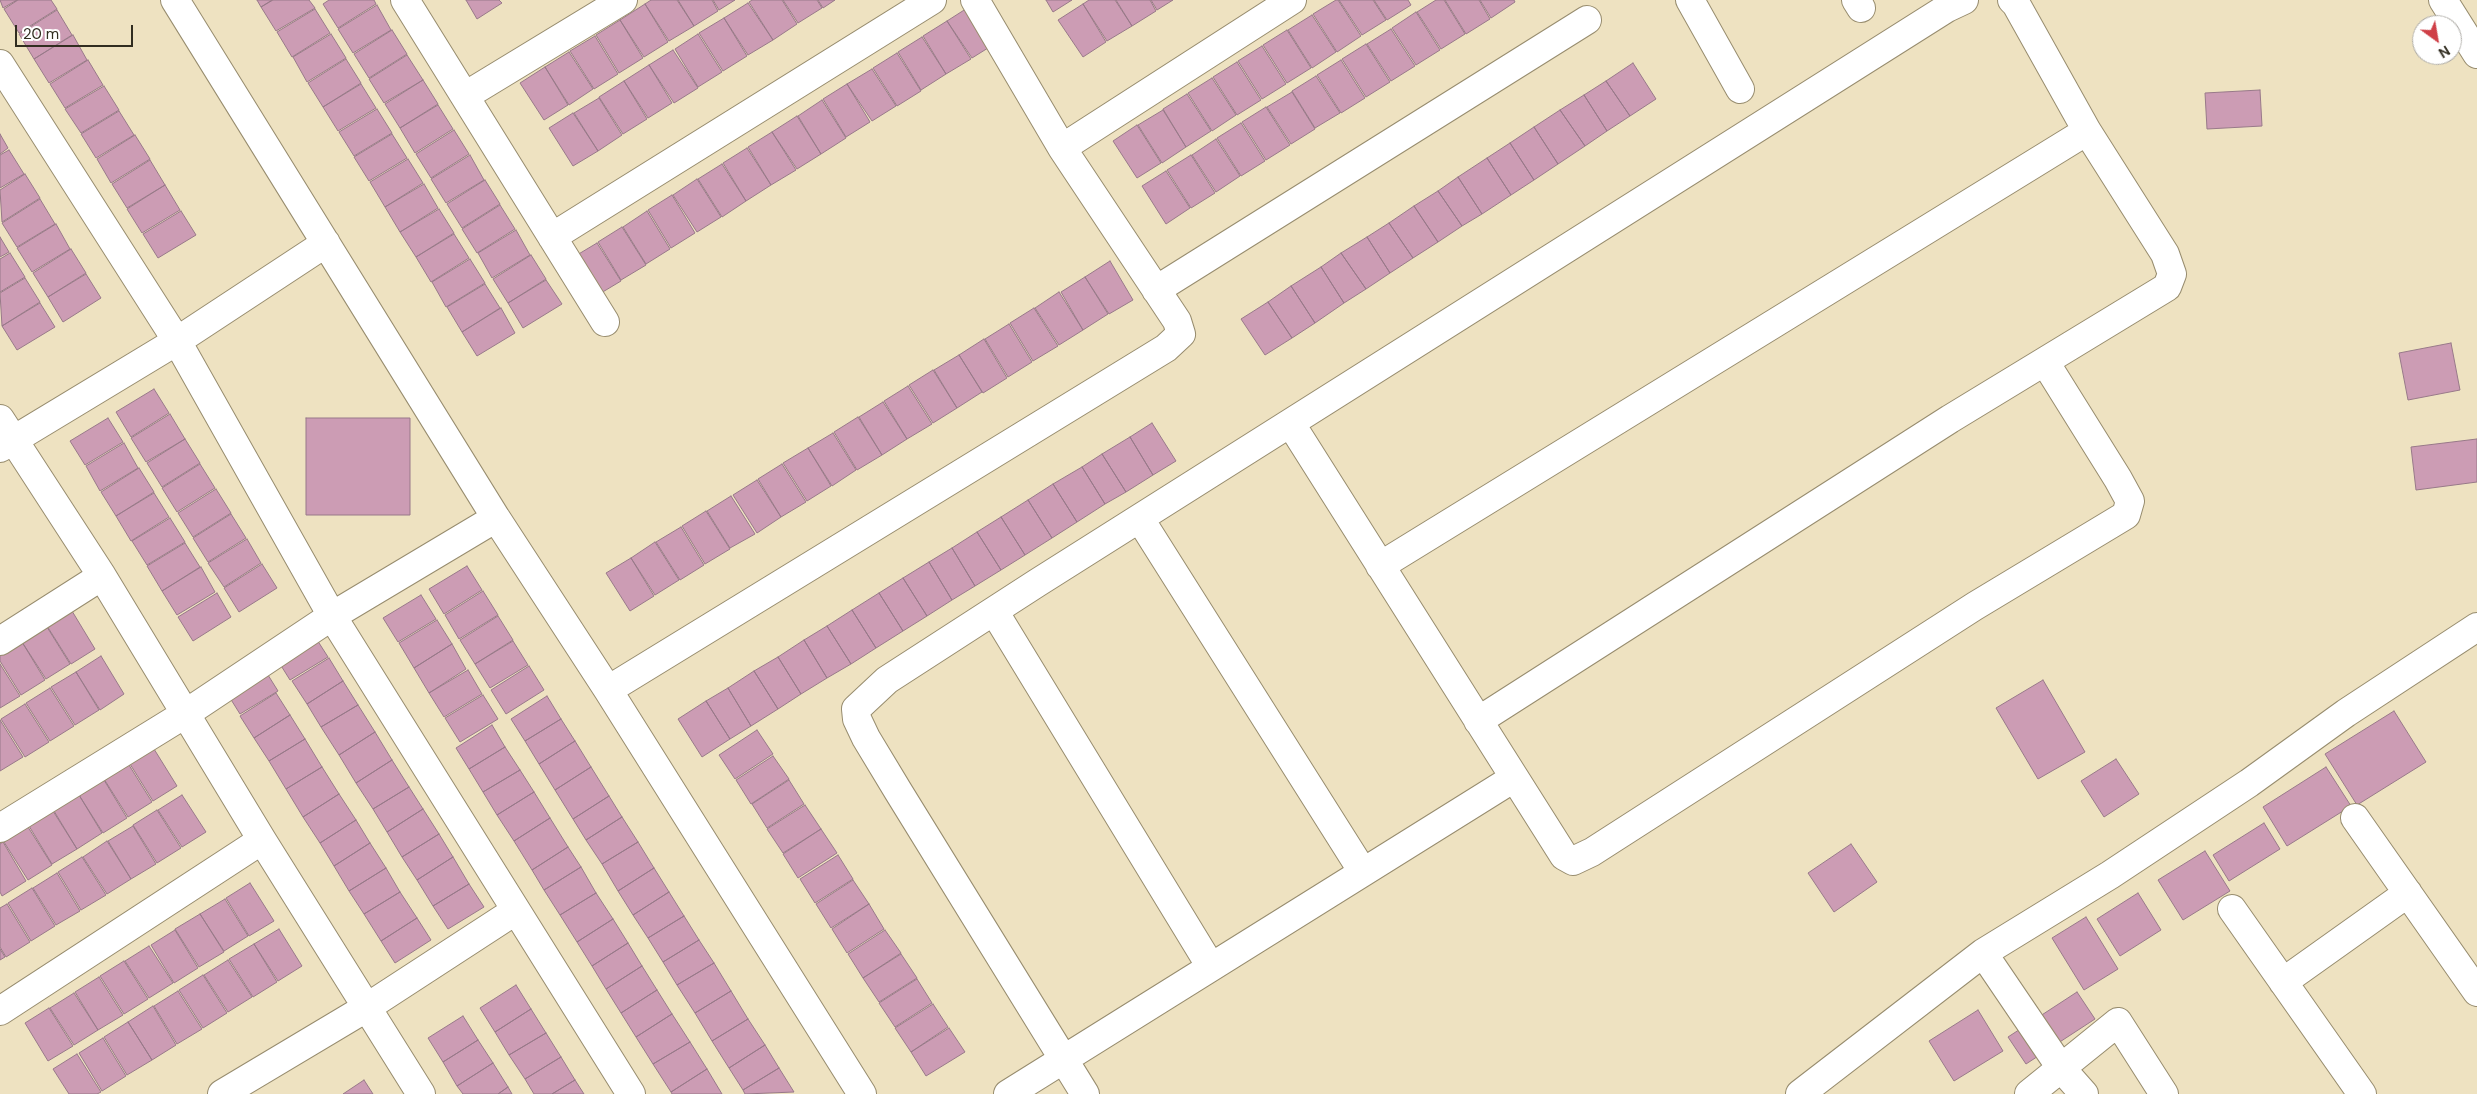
<!DOCTYPE html>
<style>
body{margin:0}
#map{position:relative;width:2477px;height:1094px;overflow:hidden;background:#eee2c1;font-family:"DM Sans",sans-serif}
canvas{display:block}
.north{position:absolute;left:2412px;top:15px;width:50px;height:50px;box-sizing:border-box;background:#fff;border:1px solid #adaba6;border-radius:50%;rotate:148deg;font-size:14px;font-weight:700;line-height:20px;text-align:center;color:#312d20}
.north::after{content:'';display:block;margin:auto;width:18px;height:22px;background:#cf3f47;clip-path:polygon(50% 0,100% 100%,50% 72%,0 100%)}
.scale{position:absolute;left:15px;top:25px;width:118px;height:22px;box-sizing:border-box;border:2px solid #312d20;border-top:0;padding-left:6px;font-size:15px;line-height:18px;white-space:nowrap;color:#312d20;-webkit-text-stroke:4px #fff;paint-order:stroke}
</style>
<div id="map">
<canvas width="2477" height="1094"></canvas>
<div class="north">N</div>
<div class="scale">20 m</div>
</div>
<script>
const context = document.querySelector('canvas').getContext('2d');
context.lineJoin = 'round';
function fillPath(path, color) { context.fillStyle = color; context.fill(path, 'evenodd'); }
const poly = rows => new Path2D(rows.map(r => 'M' + r).join(''));
function strokePath(path, color, width, dash) { context.strokeStyle = color; context.lineWidth = width; context.lineCap = dash ? 'butt' : 'round'; context.setLineDash(dash || []); context.stroke(path); }
const building = poly([
 [0,0,17,0,3,8,0,0],
 [18,0,51,0,57,9,19,33,4,9,18,0],
 [257,0,272,0,261,7,257,0],
 [273,0,309,0,315,8,276,31,261,7,273,0],
 [329,0,374,0,376,4,338,28,323,4,329,0],
 [466,0,499,0,502,3,477,19,466,0],
 [651,0,677,0,694,26,669,41,645,4,651,0],
 [678,0,712,0,718,11,694,26,678,0],
 [713,0,735,0,719,10,713,0],
 [752,0,782,0,797,24,773,40,749,2,752,0],
 [783,0,817,0,822,8,798,23,783,0],
 [818,0,835,0,823,8,818,0],
 [1046,0,1072,0,1053,12,1046,0],
 [1089,0,1115,0,1132,26,1107,41,1083,4,1089,0],
 [1116,0,1150,0,1156,11,1132,26,1116,0],
 [1151,0,1173,0,1157,10,1151,0],
 [1336,0,1338,0,1361,36,1337,52,1313,14,1336,0],
 [1339,0,1373,0,1386,20,1362,35,1339,0],
 [1374,0,1408,0,1411,5,1387,20,1374,0],
 [1436,0,1444,0,1465,34,1441,49,1417,12,1436,0],
 [1445,0,1479,0,1490,19,1466,34,1445,0],
 [1480,0,1514,0,1515,2,1491,18,1480,0],
 [748,3,773,40,748,55,724,18,748,3],
 [645,4,668,42,644,57,620,20,645,4],
 [1083,4,1106,42,1083,57,1058,20,1083,4],
 [377,5,391,30,353,53,338,29,377,5],
 [972,5,996,43,972,58,947,21,972,5],
 [315,9,330,33,292,57,277,32,315,9],
 [57,10,72,35,34,59,19,34,57,10],
 [1416,12,1440,50,1416,65,1392,28,1416,12],
 [1312,15,1336,52,1312,68,1288,30,1312,15],
 [724,18,747,56,723,71,699,33,724,18],
 [620,20,643,58,619,73,596,35,620,20],
 [947,21,971,59,946,74,923,36,947,21],
 [1391,29,1415,66,1391,81,1367,44,1391,29],
 [392,30,407,54,369,78,354,54,392,30],
 [1287,30,1311,68,1287,83,1263,45,1287,30],
 [331,34,346,58,307,82,293,57,331,34],
 [698,34,722,72,698,87,675,49,698,34],
 [73,35,87,60,49,83,34,59,73,35],
 [595,36,618,74,594,89,570,51,595,36],
 [922,37,946,74,921,90,898,52,922,37],
 [1366,44,1390,82,1366,97,1342,59,1366,44],
 [1262,46,1286,84,1262,99,1238,61,1262,46],
 [673,50,698,88,674,103,649,65,673,50],
 [569,52,593,89,569,105,545,67,569,52],
 [897,53,921,91,897,106,873,68,897,53],
 [407,55,423,80,384,103,369,79,407,55],
 [346,59,361,83,323,107,308,83,346,59],
 [88,60,103,85,65,108,50,84,88,60],
 [1341,60,1365,98,1341,113,1317,75,1341,60],
 [1237,62,1261,100,1237,115,1213,77,1237,62],
 [1633,63,1656,99,1630,116,1606,81,1633,63],
 [649,65,672,103,648,118,624,81,649,65],
 [545,67,568,105,544,120,520,83,545,67],
 [872,69,896,106,872,121,847,84,872,69],
 [1316,76,1340,113,1315,128,1292,91,1316,76],
 [1212,78,1236,115,1212,131,1188,93,1212,78],
 [423,80,438,104,400,128,385,104,423,80],
 [624,81,647,119,623,134,599,97,624,81],
 [1606,81,1630,116,1607,131,1584,95,1606,81],
 [361,84,376,108,338,131,323,107,361,84],
 [847,84,870,122,846,137,823,99,847,84],
 [104,86,119,110,81,133,65,109,104,86],
 [2260,90,2262,126,2207,129,2205,93,2260,90],
 [1292,92,1315,129,1291,144,1267,107,1292,92],
 [1187,94,1211,131,1186,147,1163,109,1187,94],
 [1584,95,1607,131,1585,146,1560,110,1584,95],
 [599,98,622,135,598,151,574,113,599,98],
 [822,100,846,138,821,154,798,116,822,100],
 [438,105,453,129,415,153,400,128,438,105],
 [1266,107,1290,145,1266,160,1242,122,1266,107],
 [377,109,392,133,354,156,339,132,377,109],
 [1163,110,1186,147,1162,163,1138,125,1163,110],
 [1560,110,1585,146,1558,164,1534,127,1560,110],
 [119,111,134,135,96,158,81,134,119,111],
 [573,113,598,151,573,166,549,128,573,113],
 [797,116,821,154,797,169,772,132,797,116],
 [1241,123,1265,161,1241,176,1217,138,1241,123],
 [1137,125,1161,163,1137,178,1113,141,1137,125],
 [1534,127,1558,164,1534,180,1510,143,1534,127],
 [454,130,469,154,431,178,416,154,454,130],
 [772,132,796,170,771,185,748,147,772,132],
 [0,134,8,148,0,154,0,134],
 [392,134,407,158,369,181,354,157,392,134],
 [135,135,150,159,111,183,97,159,135,135],
 [1216,139,1240,176,1216,192,1192,155,1216,139],
 [1510,143,1534,180,1511,195,1487,158,1510,143],
 [747,148,771,185,746,201,723,163,747,148],
 [9,150,24,174,0,188,0,155,9,150],
 [470,155,484,180,446,203,431,179,470,155],
 [1191,155,1215,193,1191,208,1167,170,1191,155],
 [1487,158,1511,195,1482,214,1458,177,1487,158],
 [408,159,423,183,385,207,370,182,408,159],
 [150,160,165,185,127,208,112,184,150,160],
 [722,164,746,201,722,217,698,179,722,164],
 [1166,171,1190,208,1166,224,1142,186,1166,171],
 [25,174,40,198,2,222,0,190,25,174],
 [1458,177,1482,214,1462,226,1438,191,1458,177],
 [697,179,721,217,697,232,673,195,697,179],
 [485,180,500,204,462,228,447,204,485,180],
 [424,184,438,208,400,232,385,207,424,184],
 [165,185,180,210,142,233,127,209,165,185],
 [1438,191,1462,226,1438,242,1414,206,1438,191],
 [672,195,695,233,671,248,648,210,672,195],
 [40,199,55,224,17,247,2,223,40,199],
 [500,205,515,229,477,253,462,229,500,205],
 [1414,206,1438,242,1413,258,1389,223,1414,206],
 [439,209,454,233,416,257,400,232,439,209],
 [181,211,196,235,158,258,143,234,181,211],
 [647,211,670,249,646,264,623,227,647,211],
 [1389,223,1413,258,1390,273,1367,237,1389,223],
 [56,224,70,249,32,272,17,248,56,224],
 [622,227,646,265,621,280,598,242,622,227],
 [516,230,530,255,492,278,478,253,516,230],
 [454,234,469,258,431,282,416,257,454,234],
 [0,237,9,252,0,257,0,237],
 [1367,237,1390,273,1366,289,1341,253,1367,237],
 [597,243,621,281,596,296,572,258,597,243],
 [71,249,86,273,48,297,33,273,71,249],
 [10,253,25,277,0,292,0,259,10,253],
 [1341,253,1366,289,1344,303,1321,267,1341,253],
 [531,255,546,279,508,303,493,279,531,255],
 [470,259,485,283,446,307,432,282,470,259],
 [1110,261,1133,300,1109,314,1085,277,1110,261],
 [1321,267,1344,303,1315,323,1291,286,1321,267],
 [86,274,101,298,63,322,48,297,86,274],
 [1085,277,1108,314,1083,330,1061,292,1085,277],
 [25,278,40,302,2,326,0,293,25,278],
 [546,280,562,304,523,328,508,303,546,280],
 [485,284,500,308,462,332,447,307,485,284],
 [1291,286,1315,323,1292,338,1268,302,1291,286],
 [1059,292,1083,330,1059,345,1035,308,1059,292],
 [1268,302,1292,338,1265,355,1241,319,1268,302],
 [40,303,55,327,17,350,2,326,40,303],
 [501,308,515,333,477,356,462,332,501,308],
 [1034,308,1058,346,1033,361,1010,323,1034,308],
 [1009,324,1032,362,1008,377,985,339,1009,324],
 [984,339,1007,378,983,393,959,355,984,339],
 [2451,343,2460,390,2408,400,2399,353,2451,343],
 [959,355,982,392,957,408,934,370,959,355],
 [933,370,957,408,933,423,909,385,933,370],
 [908,386,932,424,907,439,884,401,908,386],
 [154,389,169,413,131,437,116,412,154,389],
 [883,402,907,439,882,455,859,417,883,402],
 [170,414,185,439,146,462,131,438,170,414],
 [858,417,882,455,857,470,834,432,858,417],
 [108,418,123,442,85,465,70,441,108,418],
 [306,418,410,418,410,515,306,515,306,418],
 [1152,423,1176,461,1153,475,1130,437,1152,423],
 [833,433,856,470,832,486,808,448,833,433],
 [1130,437,1153,475,1126,492,1102,454,1130,437],
 [185,439,200,463,162,487,147,463,185,439],
 [2477,439,2477,482,2416,490,2411,447,2477,439],
 [124,443,138,468,100,491,86,466,124,443],
 [808,448,831,486,807,501,783,463,808,448],
 [1102,454,1126,492,1105,504,1082,467,1102,454],
 [200,464,215,488,177,512,162,488,200,464],
 [782,464,806,502,781,517,758,479,782,464],
 [1082,467,1105,504,1077,522,1053,484,1082,467],
 [139,468,154,492,116,516,101,492,139,468],
 [757,480,781,517,757,533,733,495,757,480],
 [1053,484,1077,522,1052,538,1028,500,1053,484],
 [216,489,231,513,193,537,178,513,216,489],
 [154,493,169,517,131,541,116,516,154,493],
 [731,496,755,534,730,548,707,511,731,496],
 [1028,500,1052,538,1025,555,1001,517,1028,500],
 [706,511,730,549,705,564,682,526,706,511],
 [231,514,246,538,208,562,193,538,231,514],
 [1001,517,1025,555,1001,570,977,532,1001,517],
 [170,518,185,542,147,565,132,541,170,518],
 [681,527,704,565,680,580,656,542,681,527],
 [977,532,1001,570,975,586,952,548,977,532],
 [247,539,261,563,224,587,208,563,247,539],
 [655,542,679,580,655,595,631,558,655,542],
 [185,543,200,567,162,591,147,566,185,543],
 [952,548,975,586,952,600,929,562,952,548],
 [631,558,654,596,630,611,606,573,631,558],
 [929,562,952,600,927,616,903,578,929,562],
 [262,564,277,588,239,612,224,588,262,564],
 [467,566,482,590,444,614,429,589,467,566],
 [201,567,215,592,177,615,162,591,201,567],
 [903,578,927,616,903,631,879,593,903,578],
 [483,591,498,615,459,639,445,615,483,591],
 [217,593,231,617,193,641,178,617,217,593],
 [879,593,903,631,876,648,852,610,879,593],
 [421,595,436,619,398,642,383,618,421,595],
 [852,610,876,648,851,664,827,626,852,610],
 [72,611,95,649,71,664,47,626,72,611],
 [498,616,513,640,475,664,460,640,498,616],
 [437,620,452,644,414,668,399,643,437,620],
 [827,626,851,664,827,678,804,640,827,626],
 [47,627,70,664,46,679,22,642,47,627],
 [312,632,328,657,290,680,275,656,312,632],
 [804,640,827,678,801,694,778,657,804,640],
 [513,641,528,665,490,688,475,664,513,641],
 [22,642,45,680,21,695,0,661,0,655,22,642],
 [452,644,466,669,429,693,414,668,452,644],
 [101,656,124,694,100,710,76,672,101,656],
 [778,657,801,694,778,709,754,671,778,657],
 [329,658,343,681,307,704,292,681,329,658],
 [0,664,20,696,0,708,0,664],
 [529,666,544,690,506,714,491,690,529,666],
 [263,667,278,691,240,714,225,690,263,667],
 [468,670,482,694,444,717,429,693,468,670],
 [754,671,778,709,751,726,728,688,754,671],
 [76,672,99,710,75,725,51,687,76,672],
 [2043,680,2085,752,2038,779,1996,708,2043,680],
 [343,681,358,705,321,727,307,704,343,681],
 [50,688,74,726,50,741,26,703,50,688],
 [728,688,751,726,730,739,706,701,728,688],
 [276,693,290,715,254,738,240,716,276,693],
 [483,695,498,719,460,742,445,718,483,695],
 [547,696,561,719,525,741,511,719,547,696],
 [706,701,730,739,702,757,678,719,706,701],
 [25,704,49,742,25,757,1,719,25,704],
 [358,705,375,732,339,755,321,727,358,705],
 [2394,711,2426,762,2357,805,2325,754,2394,711],
 [290,715,305,739,269,761,254,738,290,715],
 [561,719,575,741,539,764,525,741,561,719],
 [0,720,23,757,0,771,0,720],
 [492,725,505,747,469,769,456,748,492,725],
 [757,730,773,754,735,779,719,755,757,730],
 [375,732,392,760,356,783,339,755,375,732],
 [305,739,322,767,286,789,269,761,305,739],
 [575,741,591,767,555,790,539,764,575,741],
 [505,747,520,770,483,792,469,769,505,747],
 [154,749,177,786,153,801,130,764,154,749],
 [773,756,789,779,751,804,736,780,773,756],
 [2116,759,2139,794,2104,817,2081,781,2116,759],
 [392,760,409,787,373,809,356,783,392,760],
 [129,765,152,802,128,817,104,779,129,765],
 [322,767,339,794,303,817,286,789,322,767],
 [591,767,609,796,573,819,555,790,591,767],
 [2326,767,2351,806,2287,846,2263,807,2326,767],
 [520,770,534,792,497,815,483,792,520,770],
 [104,780,127,818,103,833,79,795,104,780],
 [789,780,804,804,767,828,752,804,789,780],
 [409,787,423,809,387,832,373,809,409,787],
 [534,792,550,818,514,841,497,815,534,792],
 [339,794,356,820,320,843,303,817,339,794],
 [79,795,102,833,77,849,54,811,79,795],
 [182,795,206,832,182,847,158,810,182,795],
 [609,796,622,817,586,840,573,819,609,796],
 [805,805,821,829,783,853,767,829,805,805],
 [423,809,439,834,402,857,387,832,423,809],
 [157,810,181,848,157,863,133,825,157,810],
 [53,811,77,849,52,864,29,826,53,811],
 [622,817,638,842,602,864,586,840,622,817],
 [550,818,568,847,532,870,514,841,550,818],
 [356,820,370,843,334,866,320,843,356,820],
 [2264,823,2280,849,2229,881,2213,855,2264,823],
 [133,826,156,864,131,879,108,841,133,826],
 [28,827,52,865,28,880,4,842,28,827],
 [821,829,837,853,798,878,783,854,821,829],
 [439,834,453,857,417,880,402,857,439,834],
 [107,841,131,879,107,894,83,857,107,841],
 [3,842,26,881,2,896,0,892,0,844,3,842],
 [638,842,654,868,618,891,602,864,638,842],
 [370,843,386,868,349,891,334,866,370,843],
 [1851,844,1877,882,1834,912,1808,873,1851,844],
 [568,847,581,867,544,890,532,870,568,847],
 [2205,851,2230,891,2183,920,2158,880,2205,851],
 [838,855,853,879,815,903,800,879,838,855],
 [82,857,106,895,81,910,58,872,82,857],
 [453,857,469,884,433,906,417,880,453,857],
 [581,867,596,893,560,915,544,890,581,867],
 [386,868,400,892,364,914,349,891,386,868],
 [654,868,669,892,633,915,618,891,654,868],
 [57,873,80,911,56,925,33,888,57,873],
 [853,880,869,904,831,928,816,904,853,880],
 [250,883,274,921,249,936,226,898,250,883],
 [469,884,484,907,448,929,433,906,469,884],
 [32,888,55,926,31,941,8,903,32,888],
 [400,892,417,918,381,941,364,914,400,892],
 [669,892,684,916,648,938,633,915,669,892],
 [596,893,613,919,577,942,560,915,596,893],
 [2138,893,2161,930,2120,956,2097,919,2138,893],
 [225,899,248,936,224,951,200,914,225,899],
 [7,904,30,942,6,957,0,947,0,908,7,904],
 [869,904,884,929,847,953,832,929,869,904],
 [200,914,224,952,199,967,175,929,200,914],
 [684,916,699,940,663,962,648,938,684,916],
 [2086,917,2118,969,2084,990,2052,938,2086,917],
 [417,918,431,940,395,963,381,941,417,918],
 [613,919,628,943,592,966,577,942,613,919],
 [279,929,302,966,278,981,254,944,279,929],
 [175,930,198,968,174,983,151,945,175,930],
 [885,930,901,953,863,978,848,954,885,930],
 [699,940,714,963,677,985,663,962,699,940],
 [628,943,642,966,606,989,592,966,628,943],
 [254,944,277,982,253,997,229,959,254,944],
 [149,946,173,983,149,998,125,961,149,946],
 [0,949,5,957,0,960,0,949],
 [901,954,917,978,879,1002,863,978,901,954],
 [228,960,252,997,228,1012,204,975,228,960],
 [124,961,148,999,124,1014,100,976,124,961],
 [714,963,731,991,695,1013,677,985,714,963],
 [642,966,657,990,621,1013,606,989,642,966],
 [203,975,227,1013,203,1028,179,990,203,975],
 [99,977,123,1015,98,1030,75,992,99,977],
 [917,979,932,1003,895,1027,879,1003,917,979],
 [516,985,531,1009,495,1032,480,1008,516,985],
 [657,990,672,1014,636,1037,621,1013,657,990],
 [178,991,202,1029,177,1044,154,1006,178,991],
 [731,991,748,1019,712,1041,695,1013,731,991],
 [2077,992,2095,1019,2026,1064,2008,1037,2077,992],
 [74,993,98,1030,74,1045,50,1008,74,993],
 [933,1004,948,1027,911,1052,895,1028,933,1004],
 [153,1006,176,1045,152,1060,128,1022,153,1006],
 [49,1008,73,1046,48,1061,25,1023,49,1008],
 [531,1009,546,1033,509,1055,495,1032,531,1009],
 [1978,1010,2003,1051,1954,1081,1929,1041,1978,1010],
 [672,1014,690,1042,653,1064,636,1037,672,1014],
 [463,1016,478,1040,443,1062,428,1038,463,1016],
 [748,1019,765,1045,729,1068,712,1041,748,1019],
 [128,1022,152,1060,127,1075,104,1037,128,1022],
 [949,1028,965,1052,926,1076,911,1052,949,1028],
 [546,1033,561,1057,525,1079,509,1055,546,1033],
 [103,1038,126,1076,102,1091,79,1053,103,1038],
 [478,1040,493,1063,457,1086,443,1062,478,1040],
 [690,1042,707,1069,671,1092,653,1064,690,1042],
 [765,1045,779,1068,743,1090,729,1068,765,1045],
 [77,1054,101,1092,97,1094,69,1094,53,1069,77,1054],
 [561,1057,575,1080,552,1094,534,1094,525,1079,561,1057],
 [493,1063,508,1087,498,1094,463,1094,457,1086,493,1063],
 [779,1068,794,1092,745,1094,743,1090,779,1068],
 [707,1069,722,1094,672,1094,671,1092,707,1069],
 [364,1080,373,1094,343,1094,364,1080],
 [575,1080,584,1094,552,1094,575,1080],
 [508,1087,512,1094,498,1094,508,1087]
]);
const minor = poly([
 [175,0,496,518,608,690,862,1094],
 [405,0,605,322],
 [1690,0,1740,89],
 [1856,0,1861,8],
 [2443,0,2477,54],
 [0,64,177,341,332,616,631,1094],
 [465,96,623,0],
 [1062,148,1292,0],
 [552,237,932,0],
 [1156,290,1587,20],
 [0,419,102,576,262,840,421,1094],
 [1291,424,1564,856,1573,861,1592,852,1975,606,2126,515,2130,501,2118,479,2045,362],
 [0,448,177,341,326,243],
 [1140,519,1363,872],
 [1380,566,2087,131],
 [994,611,1211,967],
 [0,641,102,576],
 [608,690,1166,348,1181,334,1177,321,1062,148,975,0],
 [1478,721,1950,419,2167,287,2172,274,2165,254,2087,131,2016,4,2012,0],
 [2355,818,2477,992],
 [0,828,185,714,332,616,496,518],
 [2232,909,2362,1094],
 [1983,953,2061,1068,2084,1094],
 [2283,982,2408,893],
 [0,1011,262,840],
 [222,1094,366,1008,515,911],
 [1008,1094,1514,778],
 [1085,1094,898,791,866,738,857,719,856,709,887,680,1037,583,1947,8,1964,0],
 [1800,1094,1983,953,2110,875,2249,783,2346,713,2477,627],
 [2029,1094,2118,1022,2164,1094]
]);
fillPath(building, '#cc9cb4');
strokePath(building, '#987989', 1);
strokePath(minor, '#978c6e', 30);
strokePath(minor, '#fff', 28);
</script>
